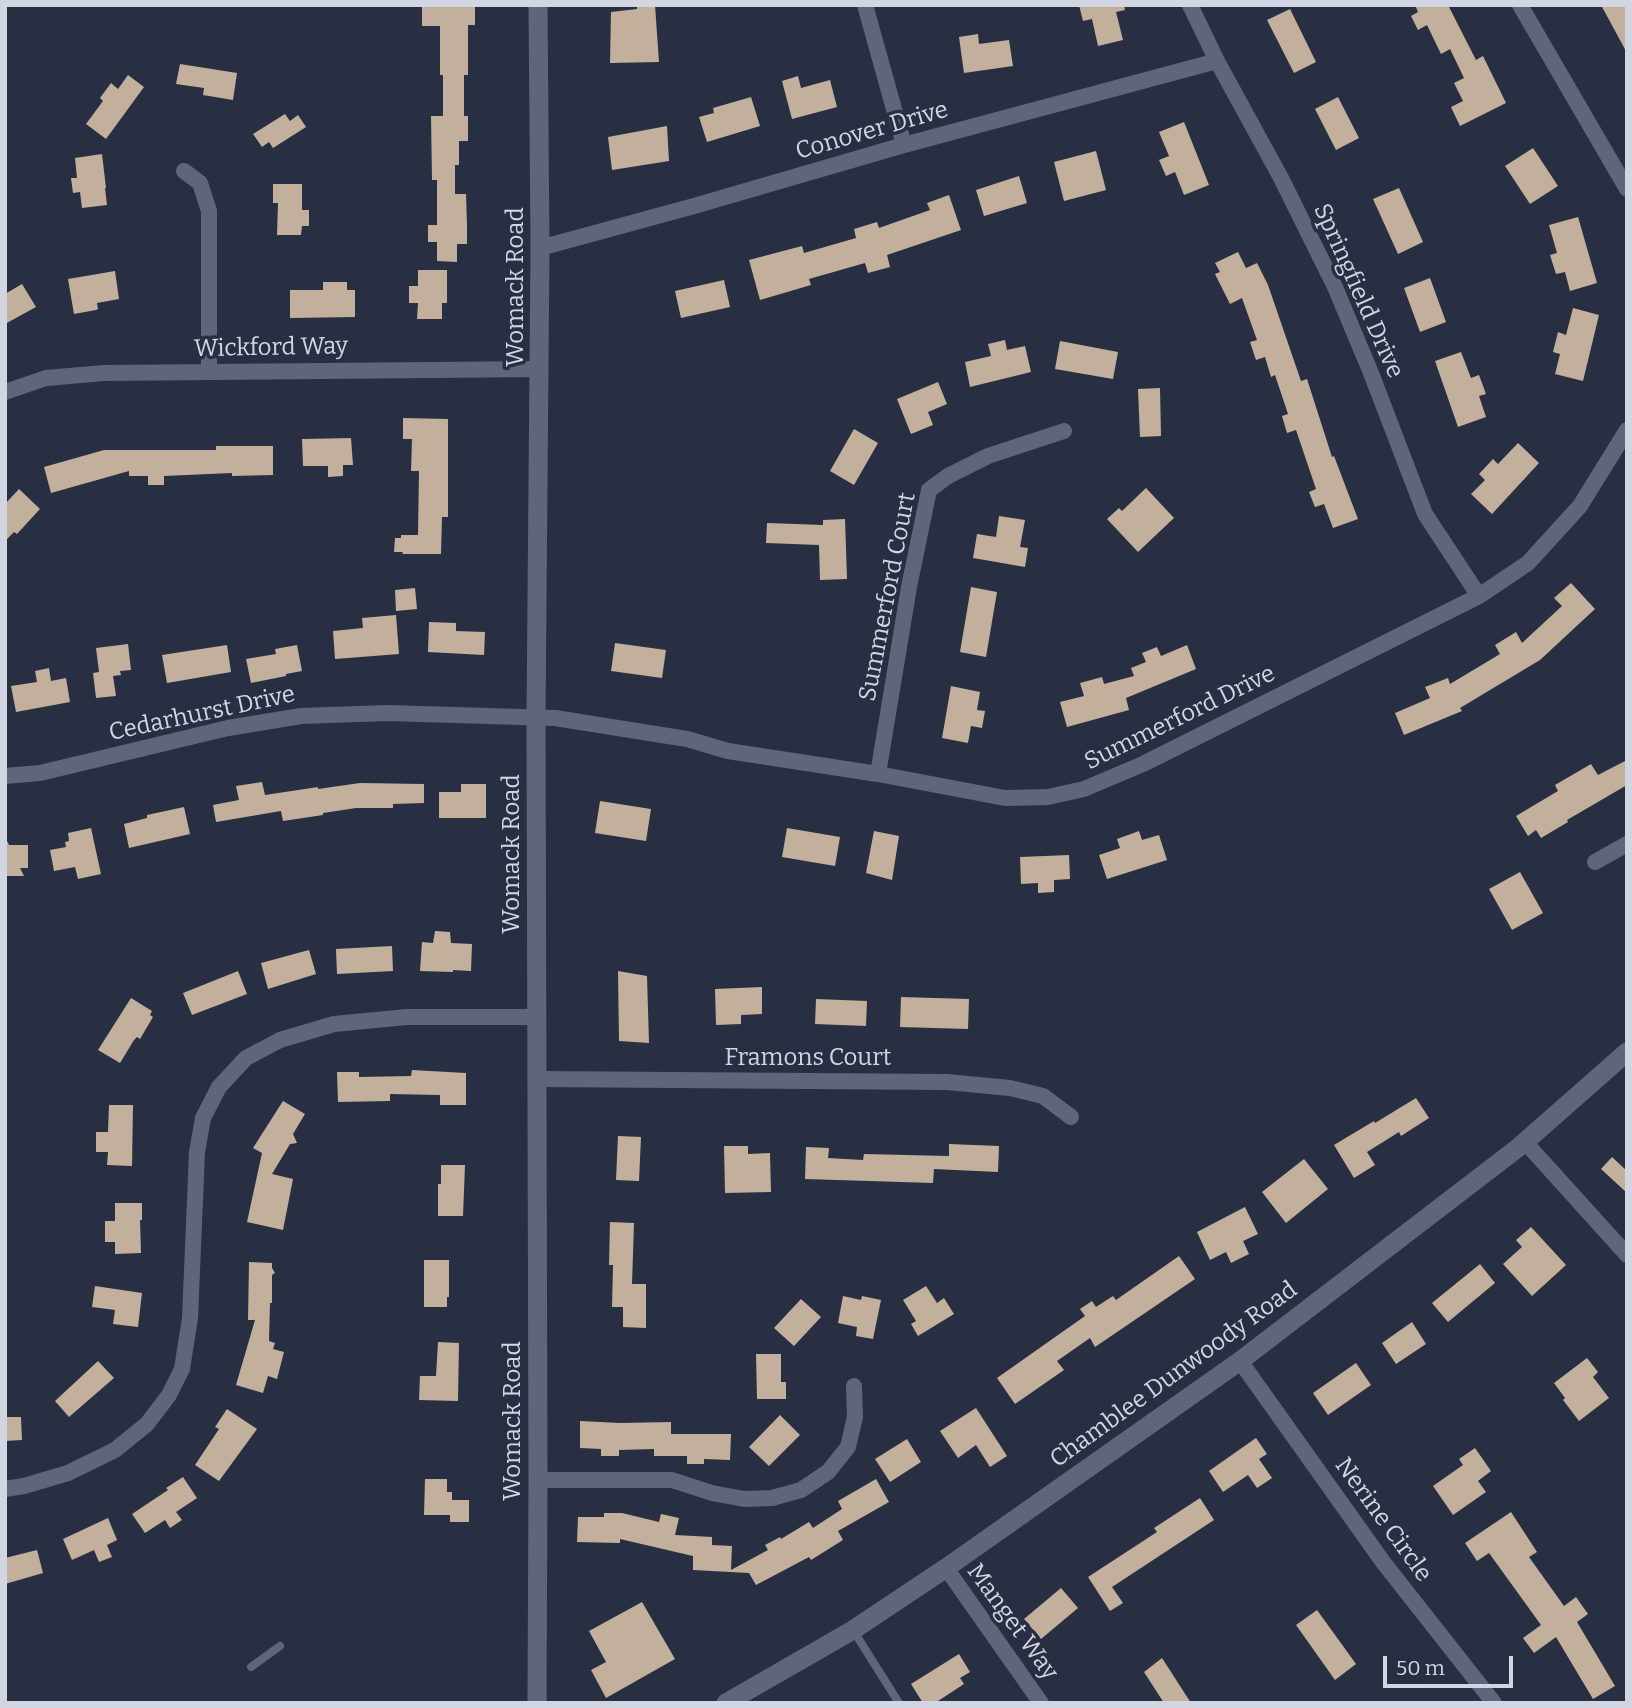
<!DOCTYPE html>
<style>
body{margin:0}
#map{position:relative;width:1632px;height:1708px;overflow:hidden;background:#292f42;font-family:Bitter,serif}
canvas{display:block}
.frame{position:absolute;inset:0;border:7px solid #d2d6e3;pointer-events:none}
.scale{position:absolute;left:1383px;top:1656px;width:130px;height:32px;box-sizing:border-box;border:4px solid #d2d6e3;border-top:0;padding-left:9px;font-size:21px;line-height:24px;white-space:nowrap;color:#d2d6e3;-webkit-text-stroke:5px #292f42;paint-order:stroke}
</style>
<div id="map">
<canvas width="1632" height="1708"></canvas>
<div class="frame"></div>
<div class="scale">50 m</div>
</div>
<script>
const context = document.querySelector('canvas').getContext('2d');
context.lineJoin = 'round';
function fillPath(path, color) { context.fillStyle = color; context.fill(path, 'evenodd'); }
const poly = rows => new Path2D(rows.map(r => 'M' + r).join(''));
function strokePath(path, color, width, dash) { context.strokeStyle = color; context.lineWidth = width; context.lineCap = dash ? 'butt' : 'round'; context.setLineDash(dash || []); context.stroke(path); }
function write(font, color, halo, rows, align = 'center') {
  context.font = font + ' Bitter,serif'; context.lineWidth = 7; context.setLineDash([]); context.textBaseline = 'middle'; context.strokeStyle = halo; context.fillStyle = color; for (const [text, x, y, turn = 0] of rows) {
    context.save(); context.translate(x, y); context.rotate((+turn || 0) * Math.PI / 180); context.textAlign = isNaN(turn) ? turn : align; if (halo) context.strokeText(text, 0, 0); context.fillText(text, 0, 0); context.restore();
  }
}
const building = poly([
 [422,5,475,5,475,25,468,25,468,75,464,75,464,116,468,116,468,141,459,141,459,165,455,165,455,194,466,194,467,225,467,244,457,244,457,262,437,261,437,242,428,242,428,225,437,225,437,180,432,180,431,116,443,116,443,75,440,75,440,26,422,26],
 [637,5,655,5,659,62,610,63,611,12,637,9],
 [1079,5,1124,5,1125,10,1116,12,1123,40,1098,46,1092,19,1083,21],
 [1415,5,1448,5,1476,60,1483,56,1506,103,1460,126,1451,107,1463,101,1454,83,1464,78,1450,49,1441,54,1427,25,1418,30,1411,16,1418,12],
 [1601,5,1627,5,1627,53],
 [1290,9,1316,62,1294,73,1267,20],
 [978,34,979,44,1009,40,1013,66,964,73,959,37],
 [180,64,237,73,233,100,203,95,204,88,176,84],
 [128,75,144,87,106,139,86,124,103,101,100,98,111,83,118,89],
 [798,76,801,88,830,80,837,107,792,119,782,81],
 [751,97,760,126,707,142,699,117,714,113,713,108],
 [1338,97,1359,138,1336,150,1315,109],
 [285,114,290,121,298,115,306,127,273,148,269,142,262,147,253,134],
 [1184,122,1209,185,1184,195,1175,172,1166,176,1159,160,1169,156,1159,132],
 [667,126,669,161,612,170,608,137],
 [1533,148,1558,186,1530,204,1505,166],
 [1096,151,1106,190,1064,201,1054,162],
 [102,154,106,188,105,188,107,205,82,208,80,192,73,193,71,178,77,178,75,158],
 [1019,176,1027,203,984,216,976,190],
 [273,184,302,184,302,210,309,210,309,226,302,226,301,235,277,235,278,203,273,203],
 [1399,188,1423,242,1398,254,1373,199],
 [949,195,961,230,887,255,890,267,868,273,865,263,809,279,811,285,760,300,749,260,802,246,804,253,856,238,854,229,877,222,879,228,930,210,927,203],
 [1578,217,1597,283,1570,291,1565,272,1556,274,1550,255,1557,253,1549,225],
 [1238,252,1246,268,1257,263,1268,285,1301,381,1307,379,1332,457,1334,456,1358,519,1333,528,1324,504,1315,507,1309,492,1316,489,1296,430,1287,433,1282,416,1288,414,1275,375,1271,377,1265,357,1256,360,1250,342,1257,340,1242,298,1230,304,1215,274,1220,272,1215,263],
 [418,270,447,270,447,303,442,303,442,319,417,319,418,303,409,303,409,286,418,286],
 [115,271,119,299,97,303,98,309,96,310,74,314,68,279],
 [1430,278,1446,322,1420,332,1404,288],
 [724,280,730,307,681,318,675,291],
 [323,282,347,282,347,290,355,290,355,317,290,318,290,290,323,290],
 [22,284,36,307,5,324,5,294],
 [1573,308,1599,315,1583,381,1555,374,1560,354,1553,352,1558,332,1566,335],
 [1005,340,1007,350,1025,346,1031,372,970,387,965,362,991,356,988,344],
 [1060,341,1118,352,1113,379,1055,369],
 [1461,352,1471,378,1479,375,1486,394,1479,396,1486,417,1458,427,1435,361],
 [938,382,947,404,928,412,933,425,911,434,897,399],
 [1160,388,1161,436,1140,437,1138,389],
 [403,418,448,419,448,517,442,517,441,554,402,554,403,552,394,552,395,538,401,538,401,535,418,535,419,471,411,471,412,439,403,439],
 [854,429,878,443,854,485,830,471],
 [351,438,353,465,343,465,343,476,328,477,328,466,303,466,302,439],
 [1518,443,1539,463,1492,514,1471,494,1485,480,1479,474,1493,459,1498,464],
 [216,446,273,446,273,475,232,476,232,473,164,476,164,485,148,485,148,476,129,476,129,471,51,493,44,467,104,450,216,450],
 [1146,488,1174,518,1138,552,1107,519,1119,508,1122,511],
 [19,489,40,509,17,534,14,532,5,541,5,504],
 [999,516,1025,520,1020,547,1028,548,1025,567,973,558,977,534,996,537],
 [845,519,847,579,820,580,819,545,766,543,767,523,823,525,823,520],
 [1571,583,1595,609,1540,660,1460,708,1462,711,1404,735,1395,713,1430,698,1425,687,1448,678,1450,684,1500,654,1495,645,1516,632,1522,643,1562,606,1554,598],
 [971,587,997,592,986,657,960,652],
 [415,588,417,609,396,611,395,590],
 [396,615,399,654,335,659,333,631,363,628,362,618],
 [429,622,456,623,456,631,485,632,484,655,428,652],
 [615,643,666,650,662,678,611,671],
 [128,644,131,670,120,671,121,675,113,676,116,696,96,698,93,673,99,672,96,648],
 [227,645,231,672,167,683,162,655],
 [297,645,302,671,286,674,286,676,251,683,246,659,276,654,275,649],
 [1187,645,1196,669,1126,698,1129,710,1067,727,1060,702,1084,696,1080,683,1102,677,1104,684,1134,676,1131,668,1146,662,1142,653,1157,647,1161,656],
 [49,668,51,681,66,678,70,702,16,712,11,686,37,682,35,671],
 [951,686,980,692,977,710,985,711,982,728,971,726,968,743,942,738],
 [1627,760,1627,785,1567,820,1568,822,1541,838,1536,830,1528,836,1516,816,1558,791,1555,785,1591,764,1598,775],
 [262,782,265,795,318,787,318,789,360,783,424,784,424,803,393,804,393,808,356,808,323,813,323,815,283,821,281,811,216,822,213,805,239,800,236,786],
 [461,784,486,784,486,818,439,818,439,792,461,792],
 [600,801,651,809,646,841,595,833],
 [184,807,190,834,129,848,124,824,147,818,147,815],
 [91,828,101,874,78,879,75,867,54,871,50,850,66,847,65,842,69,841,68,833],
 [787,828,840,837,835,866,782,857],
 [874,831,899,836,892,880,866,873],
 [1139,831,1142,840,1159,835,1167,860,1107,879,1099,855,1120,848,1117,839],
 [5,837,9,845,28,845,28,868,20,868,24,876,5,876],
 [1069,855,1070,879,1054,880,1054,892,1038,893,1038,883,1021,884,1020,857],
 [1520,872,1543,913,1512,930,1489,889],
 [435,931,450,932,451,943,472,944,471,971,453,970,453,972,420,971,422,942,433,943],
 [392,946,393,971,337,974,336,949],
 [309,950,316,974,268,989,261,963],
 [238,971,247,994,192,1015,183,993],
 [618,971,647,976,649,1043,619,1041],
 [762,987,762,1014,741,1015,741,1024,716,1025,715,989],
 [901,997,969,999,968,1029,900,1027],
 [131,998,152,1011,150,1015,153,1017,140,1039,137,1037,134,1040,120,1063,98,1050],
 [816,999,867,1001,866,1026,815,1024],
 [412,1070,466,1073,466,1105,440,1105,440,1095,390,1094,390,1101,338,1102,337,1072,359,1072,359,1077,411,1076],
 [1416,1098,1429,1118,1401,1136,1399,1132,1367,1152,1375,1165,1354,1178,1334,1145,1374,1121,1375,1123],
 [283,1101,305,1114,293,1134,297,1143,290,1144,272,1174,293,1179,283,1230,247,1222,262,1153,253,1148],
 [109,1105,133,1105,132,1166,107,1165,108,1152,96,1152,96,1132,108,1132],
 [618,1136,641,1137,639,1181,616,1180],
 [949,1144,999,1146,998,1172,934,1169,933,1183,805,1179,806,1147,829,1148,828,1158,863,1160,864,1154,949,1156],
 [724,1146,748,1146,748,1154,770,1153,771,1192,725,1193],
 [1612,1157,1627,1171,1627,1193,1601,1169],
 [1304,1159,1328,1189,1286,1223,1262,1192],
 [441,1165,465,1165,463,1216,438,1216,438,1184,441,1184],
 [115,1203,142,1203,142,1220,140,1220,141,1253,115,1254,115,1242,105,1242,105,1221,115,1221],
 [1245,1207,1258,1234,1243,1241,1249,1254,1231,1263,1226,1252,1210,1260,1197,1232],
 [610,1222,634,1223,632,1284,646,1284,646,1328,623,1327,623,1307,612,1307,613,1265,609,1265],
 [1531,1227,1566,1265,1532,1296,1503,1264,1522,1247,1516,1240],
 [1179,1256,1195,1279,1095,1347,1090,1338,1057,1361,1064,1370,1015,1404,997,1378,1085,1316,1080,1309,1092,1301,1096,1307,1113,1296,1116,1300],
 [424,1260,449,1260,449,1297,447,1297,447,1307,424,1307],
 [249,1262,272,1263,272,1268,275,1273,272,1275,272,1303,270,1303,269,1341,275,1343,273,1349,284,1352,277,1379,268,1376,263,1393,236,1385,255,1320,248,1320],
 [1480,1264,1495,1283,1448,1322,1432,1303],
 [95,1286,142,1293,138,1327,113,1324,115,1310,92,1307],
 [926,1286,937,1303,944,1298,954,1314,918,1336,911,1324,916,1321,903,1300],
 [843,1296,861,1300,862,1296,881,1300,873,1339,856,1336,857,1327,838,1323],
 [801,1299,821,1317,794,1346,774,1328],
 [1412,1322,1426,1344,1396,1364,1382,1343],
 [438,1342,459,1343,458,1401,419,1400,420,1376,436,1376],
 [756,1354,781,1354,781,1382,786,1382,786,1399,757,1399],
 [1587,1358,1598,1372,1593,1377,1609,1398,1579,1421,1563,1400,1565,1398,1554,1383],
 [98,1361,114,1378,69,1417,55,1401],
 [1356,1363,1371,1385,1328,1415,1313,1393],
 [976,1408,1007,1456,990,1467,976,1445,958,1458,940,1431],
 [227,1409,257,1429,219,1481,195,1465,219,1429,215,1427],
 [780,1415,800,1435,769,1466,749,1447],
 [5,1417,21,1417,22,1440,5,1441],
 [580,1421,620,1423,671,1422,671,1434,731,1434,730,1460,704,1459,704,1464,687,1464,687,1456,654,1456,654,1449,619,1450,619,1456,601,1456,601,1449,580,1448],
 [1256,1438,1267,1454,1259,1459,1272,1478,1257,1488,1248,1475,1223,1492,1209,1471],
 [907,1439,921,1462,890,1482,875,1459],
 [1475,1448,1491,1471,1478,1481,1486,1492,1453,1515,1433,1486,1463,1465,1459,1459],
 [183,1477,197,1498,176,1512,182,1520,170,1528,165,1520,145,1533,132,1514,168,1490,166,1488],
 [425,1479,447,1479,447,1492,452,1492,452,1500,469,1500,469,1522,450,1522,450,1515,424,1515],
 [876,1479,889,1502,838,1531,843,1540,811,1560,809,1557,756,1585,749,1573,693,1570,693,1556,620,1539,620,1543,577,1542,578,1517,604,1517,604,1513,622,1513,659,1522,661,1514,679,1518,675,1535,712,1537,712,1545,732,1546,731,1570,768,1550,765,1545,780,1537,781,1539,809,1522,813,1528,842,1509,838,1501],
 [1200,1498,1214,1520,1112,1587,1123,1603,1110,1611,1088,1577,1157,1532,1154,1528],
 [1511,1512,1537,1552,1529,1557,1564,1606,1576,1597,1588,1614,1577,1622,1615,1686,1593,1699,1556,1637,1534,1653,1523,1638,1541,1625,1489,1553,1477,1561,1465,1543],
 [108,1518,117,1540,107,1545,112,1557,99,1562,94,1550,72,1560,63,1539],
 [37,1550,43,1573,5,1584,5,1558],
 [1061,1588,1078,1608,1041,1639,1024,1619],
 [642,1602,675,1659,606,1698,591,1670,606,1662,589,1631],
 [1317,1610,1356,1664,1335,1680,1296,1625],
 [959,1654,970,1672,960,1678,964,1684,935,1703,923,1703,911,1684],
 [1162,1658,1191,1703,1164,1703,1144,1672]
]);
const service = poly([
 [853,1630,899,1703],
 [251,1667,280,1646]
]);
const minor = poly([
 [865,5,904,145],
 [1190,5,1217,61,1281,178,1335,287,1371,373,1425,514,1479,596],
 [1520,5,1627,189],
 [184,171,200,183,209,211,209,372],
 [540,248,694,206,904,145,1217,61],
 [5,392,46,378,104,373,540,369],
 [878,774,909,587,929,490,948,476,988,456,1064,431],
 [5,776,40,773,228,728,301,716,387,713,555,718,687,739,728,751,878,774,1005,798,1048,797,1084,789,1143,764,1479,596,1528,563,1580,506,1627,430],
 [1595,862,1627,844],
 [537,1079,947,1082,1010,1088,1043,1096,1071,1117],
 [1525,1142,1627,1255],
 [1240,1361,1383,1562,1494,1703],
 [538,1480,672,1480,712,1493,744,1499,772,1498,801,1490,828,1472,848,1447,855,1417,854,1386],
 [5,1489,24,1486,68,1473,115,1450,147,1424,169,1395,182,1369,190,1318,197,1152,203,1118,219,1087,246,1058,280,1040,334,1024,407,1017,537,1017],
 [946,1568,1041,1703]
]);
const tertiary = poly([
 [537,1703,538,1480,536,717,540,248,538,5],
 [726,1703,853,1630,946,1568,1240,1361,1519,1147,1627,1052]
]);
const streetNames = [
 ["Conover Drive",872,131,-16],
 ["Womack Road",516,287,-90],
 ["Springfield Drive",1358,291,66],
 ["Wickford Way",271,348,-1],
 ["Summerford Court",888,597,-79],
 ["Cedarhurst Drive",202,714,-12],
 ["Summerford Drive",1180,718,-26],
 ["Womack Road",512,854,-90],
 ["Framons Court",808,1058],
 ["Chamblee Dunwoody Road",1174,1375,-36],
 ["Womack Road",513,1421,-90],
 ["Nerine Circle",1383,1520,54],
 ["Manget Way",1012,1622,54]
];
fillPath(building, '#c3b09c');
strokePath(service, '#5f667c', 8);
strokePath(minor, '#5f667c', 16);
strokePath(tertiary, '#5f667c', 19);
write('24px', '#d2d6e3', '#292f42', streetNames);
</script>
